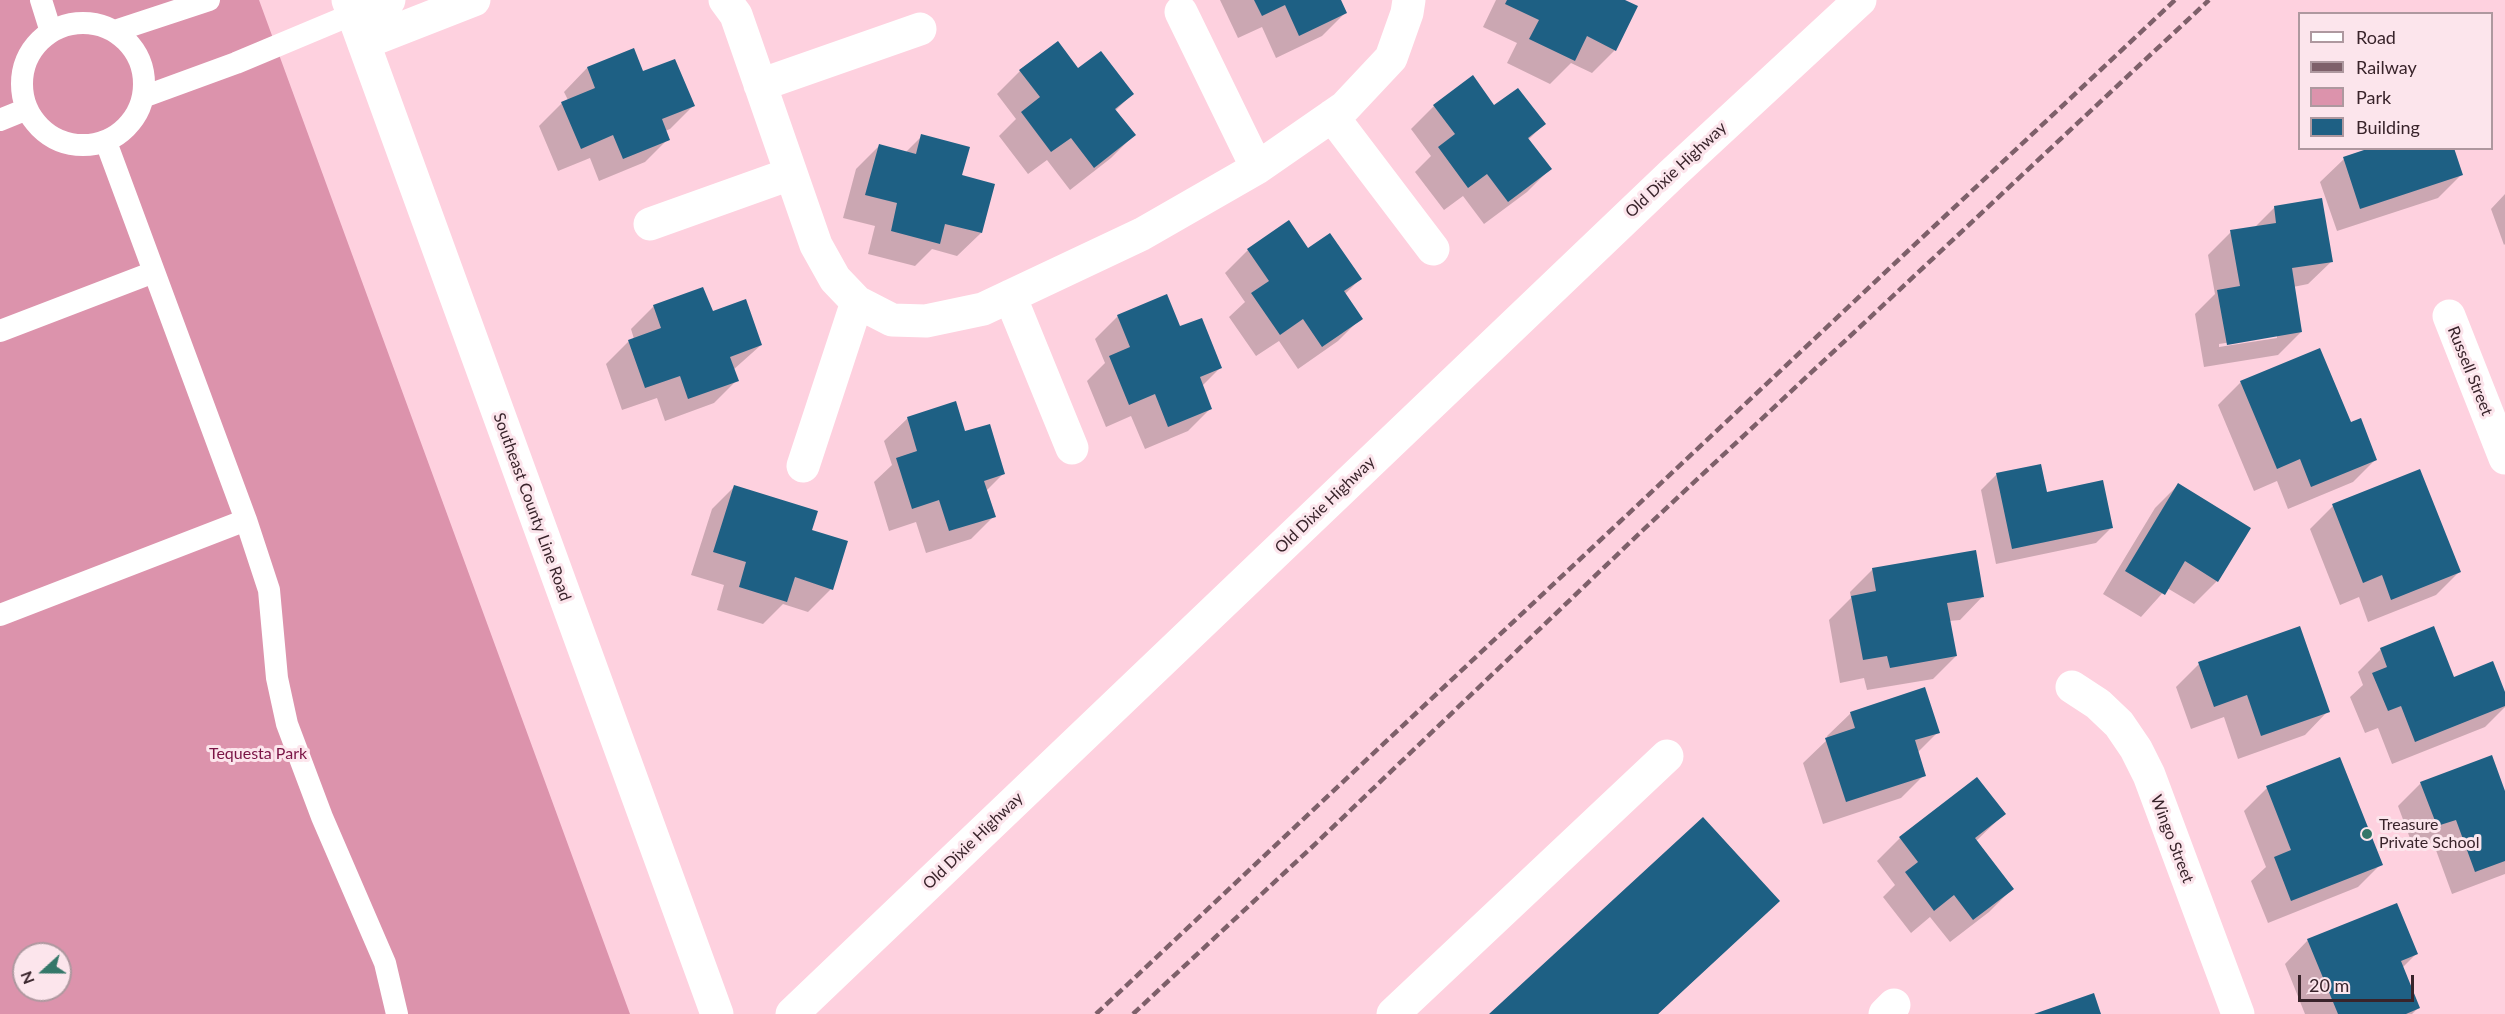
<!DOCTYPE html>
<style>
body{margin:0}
#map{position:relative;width:2505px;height:1014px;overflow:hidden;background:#fed1df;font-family:Lato,sans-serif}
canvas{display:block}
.legend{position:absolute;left:2298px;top:12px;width:195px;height:138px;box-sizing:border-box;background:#fce5ec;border:2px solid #ae989f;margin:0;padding:8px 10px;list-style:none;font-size:18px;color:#39242b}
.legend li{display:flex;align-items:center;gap:12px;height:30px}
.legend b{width:30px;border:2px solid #ae989f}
.north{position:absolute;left:12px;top:942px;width:60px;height:60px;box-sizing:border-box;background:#fce5ec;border:2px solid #ae989f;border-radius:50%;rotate:249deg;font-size:16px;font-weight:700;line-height:24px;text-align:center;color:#39242b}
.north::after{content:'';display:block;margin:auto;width:21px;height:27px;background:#347769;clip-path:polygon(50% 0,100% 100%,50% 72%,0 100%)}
.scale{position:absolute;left:2298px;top:975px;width:116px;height:27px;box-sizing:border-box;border:3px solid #39242b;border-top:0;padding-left:8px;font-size:18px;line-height:21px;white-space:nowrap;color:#39242b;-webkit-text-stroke:4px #fce5ec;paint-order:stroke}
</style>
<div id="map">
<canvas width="2505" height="1014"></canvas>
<ul class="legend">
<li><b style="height:8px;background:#fff"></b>Road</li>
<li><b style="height:8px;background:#7e606a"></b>Railway</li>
<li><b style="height:16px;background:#dc93ac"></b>Park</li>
<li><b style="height:16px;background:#1e6084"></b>Building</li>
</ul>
<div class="north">N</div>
<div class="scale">20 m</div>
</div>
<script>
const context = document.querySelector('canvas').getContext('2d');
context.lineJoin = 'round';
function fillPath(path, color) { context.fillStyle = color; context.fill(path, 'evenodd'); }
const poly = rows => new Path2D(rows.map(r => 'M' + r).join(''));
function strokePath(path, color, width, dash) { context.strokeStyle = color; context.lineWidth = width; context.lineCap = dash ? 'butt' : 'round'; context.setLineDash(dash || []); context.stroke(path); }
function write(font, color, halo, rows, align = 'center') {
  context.font = font + ' Lato,sans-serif'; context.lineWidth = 6; context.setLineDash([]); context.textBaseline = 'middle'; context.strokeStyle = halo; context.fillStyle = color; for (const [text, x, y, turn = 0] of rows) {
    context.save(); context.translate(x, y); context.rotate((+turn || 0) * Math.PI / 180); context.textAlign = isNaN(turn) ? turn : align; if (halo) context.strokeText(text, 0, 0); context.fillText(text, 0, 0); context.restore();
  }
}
const green = poly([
 [0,0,259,0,630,1014,0,1014],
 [24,954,60,954,60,990,24,990]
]);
const shadow = poly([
 [1220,0,1339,0,1345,13,1322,36,1276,58,1262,27,1238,38],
 [1496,0,1622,0,1615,50,1592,73,1571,63,1550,84,1507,63,1517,43,1483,27],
 [633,50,642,73,693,106,670,129,665,131,668,139,645,162,599,181,590,158,558,171,539,126,562,103,568,100,564,92,587,68],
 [1020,71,1132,94,1115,111,1134,135,1111,158,1070,190,1047,160,1028,174,999,136,1016,119,997,94],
 [1434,106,1494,107,1544,124,1528,140,1550,169,1527,192,1484,224,1463,196,1444,210,1415,172,1431,156,1411,129],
 [922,136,960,176,981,233,957,256,932,249,915,266,868,254,875,226,843,218,856,169,879,146,905,153],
 [2366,148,2452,148,2461,175,2438,198,2337,231,2320,182,2344,159,2367,151],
 [2505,194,2505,244,2504,245,2491,209],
 [2275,207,2332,261,2308,284,2293,287,2301,332,2278,355,2204,367,2195,314,2215,294,2208,255,2231,232,2254,228],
 [2277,335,2277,338,2219,347,2219,344],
 [1248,250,1360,279,1345,294,1361,318,1338,341,1298,369,1279,341,1256,356,1229,317,1245,302,1225,273],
 [654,306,712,313,761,345,733,370,737,380,714,403,665,421,657,398,622,410,606,364,629,341,634,339,631,329],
 [1118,316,1179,328,1220,368,1202,386,1211,408,1188,431,1145,449,1131,416,1106,427,1087,381,1105,363,1095,339],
 [2241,382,2350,424,2376,459,2353,482,2288,509,2277,481,2254,491,2218,405],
 [908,418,964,433,1004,473,986,491,994,516,971,539,926,553,916,522,889,531,874,482,892,465,884,441],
 [1997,474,2045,493,2112,527,2096,543,1996,564,1981,490],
 [2178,485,2217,581,2194,604,2167,588,2141,617,2103,594,2155,508],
 [735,486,810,531,831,589,808,612,783,604,763,624,717,610,724,585,691,575,712,509],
 [2333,506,2459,572,2436,595,2368,622,2359,597,2340,605,2310,529],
 [1873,569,1983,596,1960,620,1949,621,1956,656,1933,679,1867,690,1864,678,1840,683,1829,620,1851,598,1850,592],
 [2381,649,2453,679,2505,696,2505,707,2485,727,2392,764,2378,728,2365,733,2350,697,2363,685,2358,672],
 [2199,664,2328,711,2305,735,2238,759,2224,717,2191,729,2176,687],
 [1851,713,1938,732,1917,753,1924,775,1901,798,1823,824,1803,763,1828,739,1827,736],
 [2421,783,2505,796,2505,874,2452,894,2433,842,2414,849,2398,806],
 [2267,788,2381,864,2358,887,2268,923,2251,881,2266,867,2244,811],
 [2004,814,1976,841,2012,889,1989,912,1950,942,1930,917,1911,933,1883,897,1895,885,1877,861,1900,838],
 [1778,901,1658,1014,1491,1014],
 [2308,940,2416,954,2402,968,2418,1008,2412,1014,2305,1014,2285,964]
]);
const building = poly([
 [1254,0,1341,0,1347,13,1299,36,1285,5,1262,16],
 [1507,0,1625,0,1638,6,1616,51,1587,36,1575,61,1529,39,1539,20,1505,4],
 [1058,41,1078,68,1101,51,1134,94,1115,109,1136,135,1094,168,1071,138,1051,152,1021,112,1040,97,1019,70],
 [634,48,643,71,675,59,695,106,662,119,670,140,623,159,613,135,581,149,561,102,595,88,587,67],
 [1473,75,1494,105,1518,88,1546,124,1528,138,1552,169,1508,202,1487,174,1468,188,1438,147,1455,134,1433,105],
 [921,134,970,147,962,175,995,184,982,233,945,224,940,244,891,231,897,203,865,195,879,144,916,154],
 [2370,148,2454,148,2463,175,2360,209,2343,157],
 [2322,198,2333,262,2292,268,2302,332,2227,345,2217,290,2240,286,2230,230,2276,223,2274,206],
 [1289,220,1308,248,1330,233,1362,279,1344,291,1363,319,1322,347,1303,319,1280,335,1251,293,1269,281,1247,249],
 [703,287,713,311,746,299,762,345,730,357,739,381,688,399,680,376,645,388,628,340,661,328,653,305],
 [1167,294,1180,326,1202,318,1222,368,1200,377,1212,409,1168,427,1155,394,1129,405,1109,356,1130,347,1117,315],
 [2320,348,2351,422,2361,418,2377,460,2311,487,2300,459,2277,469,2240,381],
 [956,401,965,431,990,424,1005,474,984,481,996,517,949,531,939,500,912,509,896,458,917,451,907,417],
 [2041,464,2047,492,2103,480,2113,528,2012,549,1996,473],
 [2420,469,2461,572,2391,600,2382,575,2363,583,2332,504],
 [2178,483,2251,528,2218,582,2185,561,2165,595,2125,571],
 [734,485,818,511,812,530,848,541,833,590,795,577,787,602,739,587,746,562,713,552],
 [1976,550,1984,597,1947,603,1957,656,1890,668,1887,656,1863,660,1851,596,1876,591,1872,568],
 [2300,626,2330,712,2261,736,2247,695,2214,707,2198,662],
 [2434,626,2454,677,2493,661,2505,692,2505,706,2415,742,2401,706,2388,711,2372,673,2387,667,2380,648],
 [1925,687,1940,733,1915,740,1926,776,1846,802,1825,738,1855,728,1850,712],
 [2492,755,2505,791,2505,861,2475,872,2456,820,2437,826,2420,782],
 [2340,757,2383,865,2291,901,2274,857,2291,850,2266,786],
 [1977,777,2006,814,1975,838,2014,889,1973,920,1954,895,1934,911,1905,872,1918,862,1899,837],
 [1703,817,1780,901,1658,1014,1489,1014],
 [2397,903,2418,954,2401,961,2420,1008,2406,1014,2338,1014,2307,939],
 [2094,993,2101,1014,2034,1014]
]);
const service = poly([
 [41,0,51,32],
 '22 84a61 61 0 1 1 122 0a61 61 0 1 1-122 0Z',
 [115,31,209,0],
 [143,97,236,63,353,14],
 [0,120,27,109],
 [0,331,154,272],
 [246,520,269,590,277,678,287,724,322,817,385,963,397,1014],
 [0,615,246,520,106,142]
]);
const minor = poly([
 [725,0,736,15,816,245,835,279,857,302,892,320,926,321,983,309,1142,234,1257,168,1345,107,1391,58,1407,13,1409,0],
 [1181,12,1257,168],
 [353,14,389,0],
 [364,43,474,0],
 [760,85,920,29],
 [1332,116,1433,249],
 [650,224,790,174],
 [1010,296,1072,448],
 [2449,316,2505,458],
 [803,466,857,302],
 [2072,687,2098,704,2119,724,2136,749,2149,775,2238,1014],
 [1393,1014,1667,756],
 [1885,1014,1894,1005]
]);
const tertiary = poly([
 [348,0,717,1014],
 [792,1014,1672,174,1860,0]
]);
const rail = poly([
 [1096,1014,2175,0],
 [1133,1014,1311,848,1643,530,2209,0]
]);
const markers = [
 [2367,834,6,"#347769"]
];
const streetNames = [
 ["Old Dixie Highway",1676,170,-43],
 ["Russell Street",2470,371,68],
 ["Old Dixie Highway",1325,505,-44],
 ["Southeast County Line Road",532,507,70],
 ["Wingo Street",2172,839,69],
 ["Old Dixie Highway",973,841,-44]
];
const parkNames = [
 ["Tequesta Park",258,754]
];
const poiNames = [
 ["Treasure",2379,825],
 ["Private School",2379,843]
];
fillPath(green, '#dc93ac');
fillPath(shadow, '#0003');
fillPath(building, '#1e6084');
strokePath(service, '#fff', 22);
strokePath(minor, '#fff', 33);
strokePath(tertiary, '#fff', 33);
strokePath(rail, '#7e606a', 4.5, [9, 4.5]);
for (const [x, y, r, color] of markers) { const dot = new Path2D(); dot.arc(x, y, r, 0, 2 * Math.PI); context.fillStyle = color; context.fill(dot); strokePath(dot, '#fce5ec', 2); }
write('16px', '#39242b', '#fce5ec', streetNames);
write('16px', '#7a1445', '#fce5ec', parkNames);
write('16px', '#39242b', '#fce5ec', poiNames, 'left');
</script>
